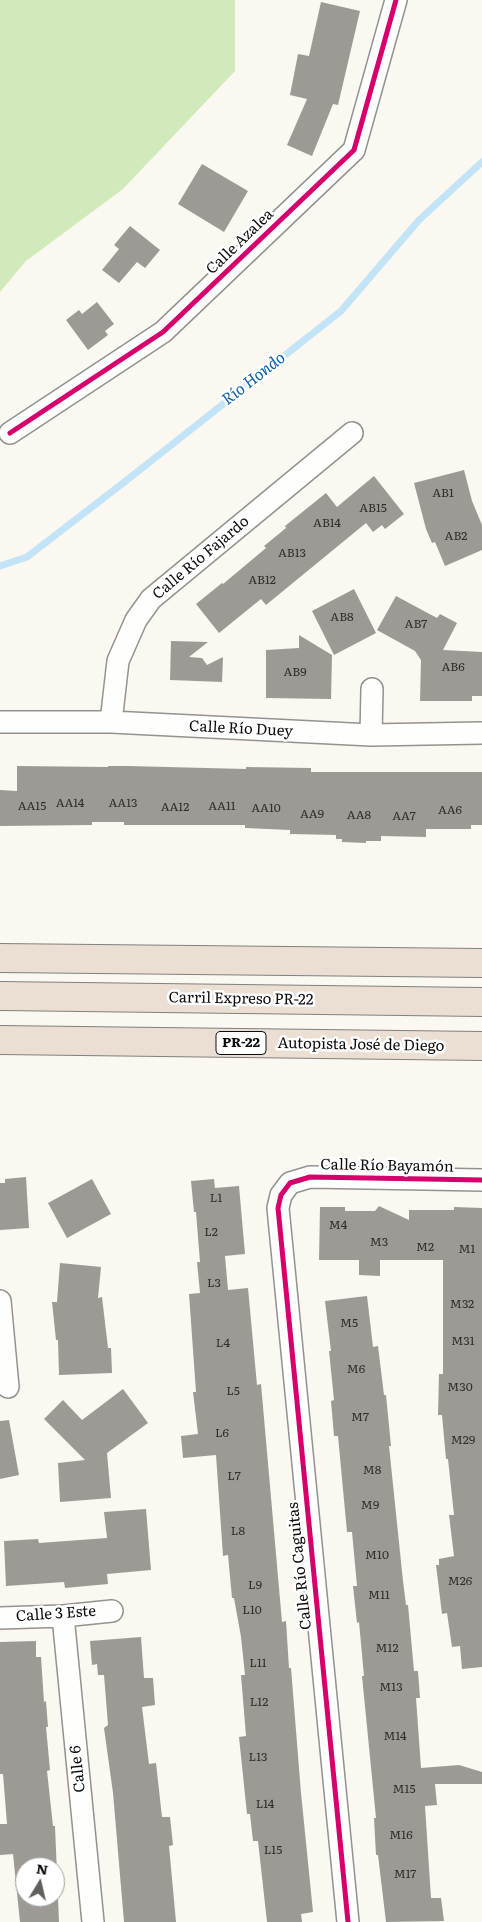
<!DOCTYPE html>
<meta charset="utf-8">
<style>
body{margin:0}
#map{position:relative;width:482px;height:1922px;overflow:hidden;background:#faf8f0;font-family:Literata,serif}
canvas{display:block}
.north{position:absolute;left:15px;top:1857px;width:50px;height:50px;box-sizing:border-box;background:#fff;border:1px solid #9e9e9e;border-radius:50%;rotate:9deg;font-size:14px;font-weight:700;line-height:20px;text-align:center;color:#0c0c0c}
.north::after{content:'';display:block;margin:auto;width:18px;height:22px;background:#5f5f5c;clip-path:polygon(50% 0,100% 100%,50% 72%,0 100%)}
</style>
<div id="map">
<canvas width="482" height="1922"></canvas>
<div class="north">N</div>
</div>
<script>
const context = document.querySelector('canvas').getContext('2d');
context.lineJoin = 'round';
function fillPath(path, color) { context.fillStyle = color; context.fill(path, 'evenodd'); }
const poly = rows => new Path2D(rows.map(r => 'M' + r).join(''));
function strokePath(path, color, width, dash) { context.strokeStyle = color; context.lineWidth = width; context.lineCap = dash ? 'butt' : 'round'; context.setLineDash(dash || []); context.stroke(path); }
function write(font, color, halo, rows, align = 'center') {
  context.font = font + ' Literata,serif'; context.lineWidth = 5; context.setLineDash([]); context.textBaseline = 'middle'; context.strokeStyle = halo; context.fillStyle = color; for (const [text, x, y, turn = 0] of rows) {
    context.save(); context.translate(x, y); context.rotate((+turn || 0) * Math.PI / 180); context.textAlign = isNaN(turn) ? turn : align; if (halo) context.strokeText(text, 0, 0); context.fillText(text, 0, 0); context.restore();
  }
}
const forest = poly([
 [0,0,235,0,235,71,123,189,26,261,0,292]
]);
const stream = poly([
 [0,566,27,557,127,480,341,311,419,220,482,162]
]);
const building = poly([
 [321,2,360,11,338,105,333,104,312,156,287,145,307,99,290,95,298,54,309,56],
 [202,164,248,191,224,232,178,204],
 [130,226,160,250,145,268,137,262,119,283,102,270,119,249,114,245],
 [97,302,114,324,105,331,108,335,88,350,66,320,79,310,82,314],
 [464,470,472,501,482,525,482,550,445,566,435,542,432,543,426,529,414,483],
 [374,476,404,514,385,529,382,525,373,532,366,523,266,605,261,599,219,633,196,604,222,583,223,584,266,548,264,546,286,528,285,526,326,493,337,507],
 [354,589,376,633,334,655,312,611],
 [396,596,437,618,440,614,457,623,443,650,482,652,482,696,472,696,472,701,420,701,421,660,415,651,377,630],
 [299,635,332,655,331,699,266,698,266,650,299,648],
 [171,641,208,642,189,657,202,658,207,665,223,657,222,682,170,680],
 [17,766,108,767,108,766,128,766,246,769,246,767,311,768,311,772,482,772,482,825,471,825,471,829,426,829,426,837,381,836,381,841,366,841,366,843,342,842,342,839,336,839,336,835,290,834,290,830,245,828,245,825,124,825,124,822,92,822,92,825,0,826,0,790,17,791],
 [26,1177,29,1228,0,1230,0,1183,5,1183,5,1179],
 [92,1179,111,1214,67,1238,48,1203],
 [214,1179,215,1188,239,1186,245,1254,225,1256,228,1290,248,1288,257,1385,261,1384,282,1622,286,1621,289,1668,291,1668,301,1793,313,1912,301,1914,302,1922,267,1922,258,1841,253,1841,250,1814,247,1814,239,1737,246,1736,241,1675,245,1675,241,1637,234,1598,232,1598,228,1555,223,1556,216,1455,183,1458,181,1436,198,1434,193,1392,196,1392,189,1294,200,1293,197,1262,200,1262,196,1212,194,1212,191,1181],
 [379,1206,409,1220,409,1210,454,1210,454,1207,482,1208,482,1667,462,1669,460,1646,452,1647,447,1613,442,1614,436,1565,439,1565,439,1559,454,1556,449,1515,454,1515,448,1459,446,1459,442,1415,438,1415,439,1374,443,1374,443,1260,380,1260,380,1276,359,1275,359,1260,319,1260,320,1207,345,1207,345,1211,375,1211],
 [60,1263,101,1267,98,1298,102,1297,108,1348,111,1348,112,1373,59,1375,58,1340,56,1340,52,1302,57,1302],
 [367,1296,373,1347,378,1346,384,1395,386,1395,391,1446,389,1446,403,1581,406,1605,408,1605,414,1671,418,1671,420,1698,416,1698,421,1768,459,1765,482,1772,482,1784,435,1784,437,1805,425,1806,431,1898,441,1898,444,1921,386,1922,378,1855,376,1855,374,1818,376,1818,362,1676,364,1676,359,1622,357,1623,353,1586,357,1586,352,1532,347,1532,338,1436,334,1436,331,1401,334,1400,329,1351,331,1351,325,1301],
 [123,1389,148,1423,107,1453,111,1498,60,1502,58,1463,85,1460,44,1419,63,1400,82,1420],
 [9,1420,19,1475,0,1479,0,1421],
 [146,1509,151,1570,107,1574,108,1584,65,1588,64,1582,6,1586,4,1541,38,1539,39,1543,107,1538,104,1512],
 [141,1637,144,1678,153,1678,155,1705,142,1707,149,1764,156,1763,162,1817,170,1817,173,1845,169,1846,176,1922,124,1922,113,1793,104,1728,108,1725,104,1675,98,1675,97,1664,92,1665,90,1641],
 [36,1641,36,1657,41,1657,44,1702,46,1701,48,1727,46,1727,50,1770,47,1771,53,1826,55,1826,59,1922,20,1922,13,1854,0,1855,0,1824,7,1824,3,1774,0,1774,0,1642],
 [25,1867,55,1867,55,1897,25,1897]
]);
const street = poly([
 [10,433,163,332,354,150,396,0],
 [0,722,111,722,371,735,482,733],
 [111,722,118,661,136,620,151,599,352,433],
 [371,735,372,689],
 [0,1301,8,1387],
 [63,1616,93,1922],
 [0,1618,63,1616,112,1611],
 [348,1922,278,1208,281,1195,290,1183,310,1177,482,1180]
]);
const highway = poly([
 [0,958,482,963],
 [0,996,482,1002],
 [0,1040,482,1046]
]);
const cycleway = poly([
 [10,433,163,332,354,150,396,0],
 [348,1922,278,1208,281,1195,290,1183,310,1177,482,1180]
]);
const numberNames = [
 ["AB1",443,493],
 ["AB15",373,508],
 ["AB14",327,523],
 ["AB2",456,536],
 ["AB13",292,553],
 ["AB12",262,580],
 ["AB8",342,617],
 ["AB7",416,624],
 ["AB6",453,667],
 ["AB9",295,672],
 ["AA14",70,803],
 ["AA13",123,803],
 ["AA15",32,806],
 ["AA11",222,806],
 ["AA12",175,807],
 ["AA10",266,808],
 ["AA6",450,810],
 ["AA9",312,814],
 ["AA8",359,815],
 ["AA7",404,816],
 ["L1",216,1198],
 ["M4",338,1225],
 ["L2",211,1232],
 ["M3",379,1242],
 ["M2",425,1247],
 ["M1",467,1249],
 ["L3",214,1283],
 ["M32",462,1304],
 ["M5",349,1323],
 ["M31",463,1341],
 ["L4",223,1343],
 ["M6",356,1369],
 ["M30",460,1387],
 ["L5",233,1391],
 ["M7",360,1417],
 ["L6",222,1433],
 ["M29",463,1440],
 ["M8",372,1470],
 ["L7",234,1476],
 ["M9",370,1505],
 ["L8",238,1531],
 ["M10",377,1555],
 ["M26",460,1581],
 ["L9",255,1585],
 ["M11",379,1595],
 ["L10",252,1610],
 ["M12",387,1648],
 ["L11",258,1663],
 ["M13",391,1687],
 ["L12",259,1702],
 ["M14",395,1736],
 ["L13",258,1757],
 ["M15",404,1789],
 ["L14",265,1804],
 ["M16",401,1835],
 ["L15",273,1850],
 ["M17",405,1874]
];
const shields = [
 [241,1043,50]
];
const shieldNames = [
 ["PR-22",241,1043]
];
const streetNames = [
 ["Calle Azalea",240,242,-44],
 ["Calle Río Fajardo",201,558,-40],
 ["Calle Río Duey",241,729,3],
 ["Carril Expreso PR-22",241,999,1],
 ["Autopista José de Diego",361,1045,1],
 ["Calle Río Bayamón",387,1166,1],
 ["Calle Río Caguitas",300,1566,-96],
 ["Calle 3 Este",56,1614,-4],
 ["Calle 6",78,1769,-96]
];
const waterNames = [
 ["Río Hondo",254,379,-38]
];
fillPath(forest, '#d2eabb');
strokePath(stream, '#c3e4f7', 7);
fillPath(building, '#9d9a96');
strokePath(street, '#93928f', 24);
strokePath(highway, '#80807c', 30);
strokePath(street, '#fefefd', 21);
strokePath(highway, '#ebded3', 28);
strokePath(cycleway, '#d6006c', 5);
write('12px', '#30302e', null, numberNames);
for (const [x, y, w] of shields) { const box = new Path2D(); box.roundRect(x - w / 2, y - 11.5, w, 23, 4); context.fillStyle = '#fff'; context.fill(box); strokePath(box, '#0c0c0c', 1); }
write('bold 14px', '#0c0c0c', null, shieldNames);
write('15px', '#0c0c0c', '#fff', streetNames);
write('italic 16px', '#0d60a6', '#fff', waterNames);
</script>
